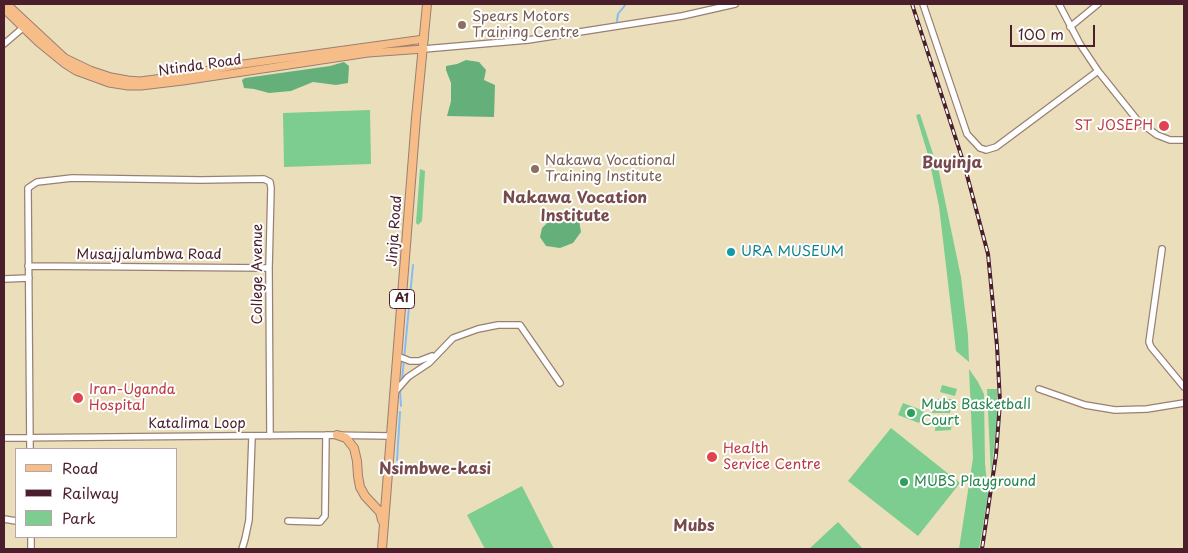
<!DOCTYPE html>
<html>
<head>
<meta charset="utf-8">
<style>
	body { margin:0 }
	#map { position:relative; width:1188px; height:553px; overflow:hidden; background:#ebdfbb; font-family:"Playpen Sans",sans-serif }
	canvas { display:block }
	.frame { position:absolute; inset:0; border:5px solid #4a1f2b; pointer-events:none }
	.legend { position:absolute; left:15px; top:448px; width:162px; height:90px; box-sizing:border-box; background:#fff; border:1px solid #b7a5aa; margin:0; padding:6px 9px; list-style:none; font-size:15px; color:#4a1f2b }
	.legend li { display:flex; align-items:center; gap:10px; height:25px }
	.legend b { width:25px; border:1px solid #b7a5aa }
	.scale { position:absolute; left:1010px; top:25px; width:85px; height:22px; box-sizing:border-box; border:2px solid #4a1f2b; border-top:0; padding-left:6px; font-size:15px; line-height:18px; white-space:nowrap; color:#4a1f2b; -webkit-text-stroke:4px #fff; paint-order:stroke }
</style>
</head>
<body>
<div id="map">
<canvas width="1188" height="553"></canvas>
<div class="frame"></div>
<ul class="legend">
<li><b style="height:6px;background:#f7bd88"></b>Road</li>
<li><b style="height:6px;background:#4a1f2b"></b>Railway</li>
<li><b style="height:14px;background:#7ccd8f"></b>Park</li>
</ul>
<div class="scale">100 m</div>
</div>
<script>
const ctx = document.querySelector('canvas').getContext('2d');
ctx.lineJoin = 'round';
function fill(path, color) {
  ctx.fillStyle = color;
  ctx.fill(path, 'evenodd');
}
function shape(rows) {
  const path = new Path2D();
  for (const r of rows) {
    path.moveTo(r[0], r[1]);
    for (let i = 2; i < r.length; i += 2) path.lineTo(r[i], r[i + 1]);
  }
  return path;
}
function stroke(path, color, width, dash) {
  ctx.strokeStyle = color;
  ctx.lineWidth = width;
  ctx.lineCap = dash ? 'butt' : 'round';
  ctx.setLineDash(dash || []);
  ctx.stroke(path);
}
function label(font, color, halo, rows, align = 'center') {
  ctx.font = font + ' "Playpen Sans",sans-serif';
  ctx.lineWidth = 4;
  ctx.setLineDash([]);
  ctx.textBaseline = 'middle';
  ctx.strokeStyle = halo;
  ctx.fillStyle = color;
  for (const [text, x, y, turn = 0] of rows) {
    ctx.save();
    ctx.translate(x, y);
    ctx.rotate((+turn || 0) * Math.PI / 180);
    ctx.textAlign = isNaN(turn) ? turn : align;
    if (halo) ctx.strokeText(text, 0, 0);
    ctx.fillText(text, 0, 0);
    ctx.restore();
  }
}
const green = shape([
	[370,110,371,164,284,167,283,113],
	[920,114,939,172,961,277,968,335,969,362,956,351,939,206,928,155,916,115],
	[420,169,425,171,422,221,418,225,416,223],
	[969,369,978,382,984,394,985,463,988,495,979,549,959,549,973,458],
	[942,385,957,389,955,396,940,392],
	[987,389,997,389,997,419,991,475],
	[933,399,952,399,950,413,932,413],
	[903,403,924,411,919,423,898,415],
	[952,417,951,430,935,431,936,418],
	[891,428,960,483,918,536,848,481],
	[522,486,554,549,485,549,467,515],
	[838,522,863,549,809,549]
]);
const forest = shape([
	[466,60,479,62,486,70,484,80,495,85,494,117,447,116,451,101,451,83,446,70,446,66,457,64],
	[344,62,349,66,348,83,336,85,313,82,291,91,269,93,254,89,244,88,242,80,245,78,330,66],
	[558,214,569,216,579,220,581,232,573,243,560,248,546,246,540,237,542,228,547,223,553,220]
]);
const stream = shape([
	[617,21,618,14,626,4],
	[402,380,413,265],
	[400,390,401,406],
	[397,460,400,412]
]);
const minor = shape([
	[923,4,967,134,980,148,986,150,996,147,1098,71],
	[1059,4,1080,44,1098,71,1138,121,1157,135,1170,140,1184,140],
	[1070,27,1098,4],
	[4,44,25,26],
	[424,49,528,40,682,16,735,4],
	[1162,249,1149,342,1151,347,1184,387],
	[28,266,269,268],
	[4,279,29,278],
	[397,356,410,361,419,361,432,356],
	[1039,389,1085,405,1115,410,1147,409,1184,403],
	[394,393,408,377,429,363,453,338,478,329,498,325,520,325,560,383],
	[4,438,326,435,390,436],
	[30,449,28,188,37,182,72,178,201,180,264,179,270,182,271,188,269,268,270,436],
	[4,519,16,521],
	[288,521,320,522,325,516,326,435],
	[31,537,31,549],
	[242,549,245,539,249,520,252,437]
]);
const major = shape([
	[7,4,65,58,90,70,111,77,128,80,140,81,179,76,236,65,424,39],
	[4,9,38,42,65,64,76,71,109,83,128,86,141,86,183,81,368,53,424,49]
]);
const highway = shape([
	[337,435,346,438,354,448,357,461,358,476,360,487,365,496,380,512,382,520],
	[382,549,416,118,427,4]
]);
const rail = shape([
	[912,4,964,164,988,254,997,346,1000,402,996,455,982,549]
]);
const markers = [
	[462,25,5,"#8d6e63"],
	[1164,126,6,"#e0444e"],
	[535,169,5,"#8d6e63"],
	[731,252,5,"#0f9aa8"],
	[78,398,6,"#e0444e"],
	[911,413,5,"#2e9e5b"],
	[712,457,6,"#e0444e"],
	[904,482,5,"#2e9e5b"]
];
const shields = [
	[402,299,25]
];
const shieldNames = [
	["A1",402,299]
];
const educationNames = [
	["Spears Motors",472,17],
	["Training Centre",472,33],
	["Nakawa Vocational",545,161],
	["Training Institute",545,177]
];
const streetNames = [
	["Ntinda Road",200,66,-8],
	["Jinja Road",395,231,-86],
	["Musajjalumbwa Road",149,255],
	["College Avenue",258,274,-90],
	["Katalima Loop",197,424]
];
const healthNames = [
	["ST JOSEPH",1153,126,"right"],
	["Iran-Uganda",89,390],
	["Hospital",89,406],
	["Health",723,449],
	["Service Centre",723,465]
];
const cultureNames = [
	["URA MUSEUM",741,252]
];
const leisureNames = [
	["Mubs Basketball",921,405],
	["Court",921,421],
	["MUBS Playground",914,482]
];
const quarterNames = [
	["Buyinja",952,164],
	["Nakawa Vocation",575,199],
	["Institute",575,217],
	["Nsimbwe-kasi",435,470],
	["Mubs",694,527]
];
fill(green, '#7ccd8f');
fill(forest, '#65b07a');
stroke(stream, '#86bbf5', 2);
stroke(minor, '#9a7f73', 8);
stroke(major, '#9a7f73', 9);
stroke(highway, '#9a7f73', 10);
stroke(minor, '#fff', 5.5);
stroke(major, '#f7bd88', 7);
stroke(highway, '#f7bd88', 8);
stroke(rail, '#4a1f2b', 4);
stroke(rail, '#fff', 2, [5.5]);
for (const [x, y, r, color] of markers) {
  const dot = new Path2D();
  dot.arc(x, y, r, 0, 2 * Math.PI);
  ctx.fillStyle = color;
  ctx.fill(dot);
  stroke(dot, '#fff', 2);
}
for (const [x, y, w] of shields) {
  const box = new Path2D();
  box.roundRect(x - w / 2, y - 9.5, w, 19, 4);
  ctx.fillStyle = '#fff';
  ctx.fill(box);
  stroke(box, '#4a1f2b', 1);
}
label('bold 12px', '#4a1f2b', null, shieldNames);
label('14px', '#785e54', '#fff', educationNames, 'left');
label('14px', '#4a1f2b', '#fff', streetNames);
label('14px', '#be3a42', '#fff', healthNames, 'left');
label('14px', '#0d838f', '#fff', cultureNames, 'left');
label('14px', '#27864d', '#fff', leisureNames, 'left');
label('bold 16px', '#774a4c', '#fff', quarterNames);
</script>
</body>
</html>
